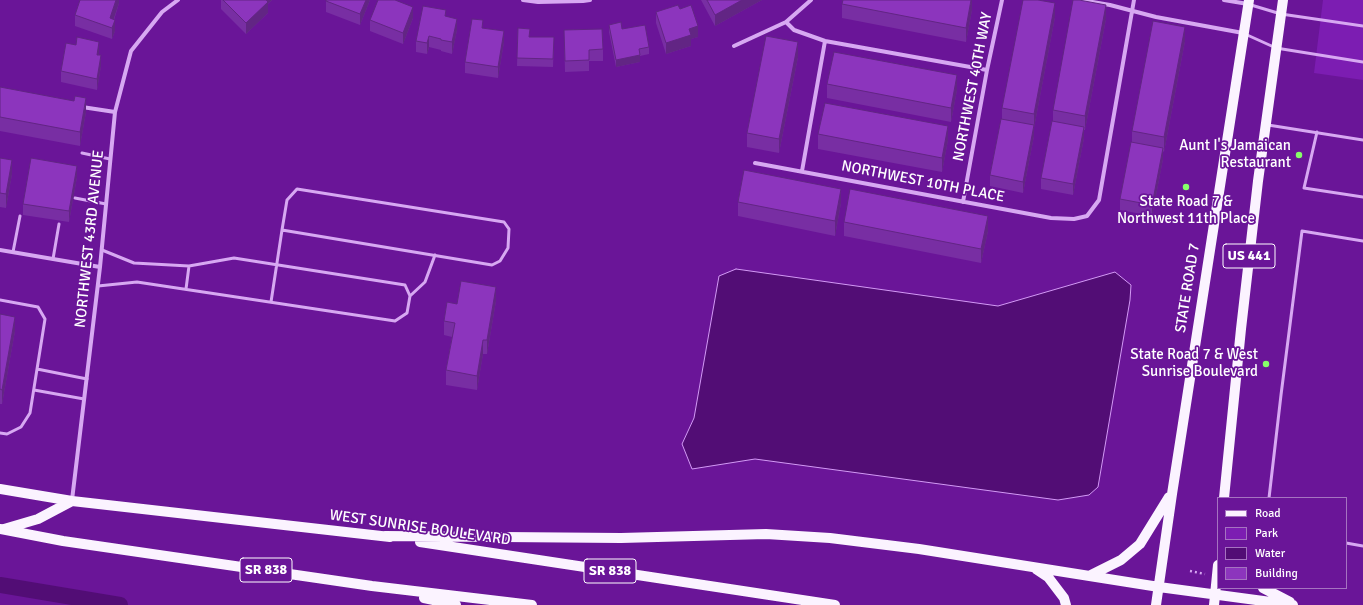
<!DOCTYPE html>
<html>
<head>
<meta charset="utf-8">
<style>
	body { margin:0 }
	#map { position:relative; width:1363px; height:605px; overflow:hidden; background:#6a1598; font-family:Signika,sans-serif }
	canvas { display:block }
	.legend { position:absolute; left:1217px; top:497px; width:130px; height:92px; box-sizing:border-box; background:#6a1598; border:1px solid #a673c1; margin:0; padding:5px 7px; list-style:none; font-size:12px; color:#fff }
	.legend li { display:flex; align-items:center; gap:8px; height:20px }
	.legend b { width:20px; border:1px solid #a673c1 }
</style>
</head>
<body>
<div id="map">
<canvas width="1363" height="605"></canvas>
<ul class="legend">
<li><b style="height:5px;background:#fbf3ff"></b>Road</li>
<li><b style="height:11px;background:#7c1db2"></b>Park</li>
<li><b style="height:11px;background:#520d75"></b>Water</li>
<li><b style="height:11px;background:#8c35bd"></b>Building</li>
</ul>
</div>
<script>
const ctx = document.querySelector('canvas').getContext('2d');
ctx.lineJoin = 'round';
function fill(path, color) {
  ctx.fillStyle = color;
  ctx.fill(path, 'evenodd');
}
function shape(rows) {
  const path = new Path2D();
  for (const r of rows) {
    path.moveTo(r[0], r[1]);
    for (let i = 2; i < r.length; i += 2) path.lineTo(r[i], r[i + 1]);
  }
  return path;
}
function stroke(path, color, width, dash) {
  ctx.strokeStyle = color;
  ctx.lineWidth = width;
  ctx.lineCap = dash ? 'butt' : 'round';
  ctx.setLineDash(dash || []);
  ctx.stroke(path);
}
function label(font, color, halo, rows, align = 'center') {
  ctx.font = font + ' Signika,sans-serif';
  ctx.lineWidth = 3.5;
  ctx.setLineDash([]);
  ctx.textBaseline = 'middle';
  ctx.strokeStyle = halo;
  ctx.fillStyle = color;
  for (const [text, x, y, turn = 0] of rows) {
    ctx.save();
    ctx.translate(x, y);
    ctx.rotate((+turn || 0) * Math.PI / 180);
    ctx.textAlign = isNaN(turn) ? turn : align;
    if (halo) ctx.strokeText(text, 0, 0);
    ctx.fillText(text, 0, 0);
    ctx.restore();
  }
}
const green = shape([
	[1323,0,1363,0,1363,80,1314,73]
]);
const water = shape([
	[736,269,998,306,1115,272,1131,285,1130,300,1098,487,1089,495,1058,500,755,459,692,469,682,444,694,418,719,276,736,269]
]);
const canal = shape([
	[0,585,120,605]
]);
const path = shape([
	[1190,571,1205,574]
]);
const lane = shape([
	[1251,5,1281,14,1363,26],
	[1245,34,1276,48,1363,62],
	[1268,125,1363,140],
	[1317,132,1304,188,1363,197],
	[82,153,110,159],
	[75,198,106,204],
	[13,252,20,216],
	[53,259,59,224],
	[98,286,137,282,395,321,407,313,410,296,405,285,234,258,189,266,134,263,102,250],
	[186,289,189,266],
	[410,296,425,282,435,255],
	[0,300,38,307,45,319,30,413,21,427,7,434,0,433],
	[271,302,282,230,287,200,297,189,504,222,509,229,508,248,500,261,492,265,282,230],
	[37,369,87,379],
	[34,390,84,399],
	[1269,498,1281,395,1302,231,1363,241],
	[1346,543,1363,546]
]);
const street = shape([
	[523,0,538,2,583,1,590,0],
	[1081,0,1110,5,1156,17,1243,33],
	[1224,0,1248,4],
	[786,22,794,30,825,41,987,70],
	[734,46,786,22,811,0],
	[82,107,115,112],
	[755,163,1051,218,1074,219,1087,216,1099,200,1134,0],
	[802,171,825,41],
	[963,202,987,70,1002,0],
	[0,250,100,267],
	[72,500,100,267,115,112,131,51,162,12,178,0]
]);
const primary = shape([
	[0,489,72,501,390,537],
	[1224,498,1241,329,1258,181,1283,0],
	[0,529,63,541,372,586,532,605],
	[4,529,38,519,72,501],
	[385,536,621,538,766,534,830,538,919,549,1159,587,1293,605],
	[420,542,835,605],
	[1036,569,1048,577,1064,598,1066,605],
	[1089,576,1121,560,1140,544,1169,497],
	[1263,588,1290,602],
	[424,598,456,605],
	[1156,605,1172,494,1249,0],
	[1214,605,1218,565]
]);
const wall = shape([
	[119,0,119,3,114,20,115,31,112,39,75,26,75,15],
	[221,0,272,0,268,4,268,13,246,34,221,9],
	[370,0,360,25,326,12,326,1],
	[701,0,762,0,715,26],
	[972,0,972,10,966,42,842,18,842,4],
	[680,9,698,37,691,39,691,46,666,54,656,23,656,12],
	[446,17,457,30,452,54,441,51,441,50,429,47,427,54,416,52,416,41],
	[1055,17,1034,128,1034,136,1023,193,990,186,990,175,1002,119,1002,108],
	[413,18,403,44,370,31,370,20],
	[1106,19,1085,130,1084,130,1084,138,1073,195,1041,189,1041,178,1053,121,1053,110],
	[609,25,622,29,649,47,649,54,640,56,640,62,616,67,609,32],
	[518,28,530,37,554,37,553,67,517,66],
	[483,29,504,42,498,78,465,73,465,62],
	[564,30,603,49,603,61,589,61,589,71,565,72],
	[1185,41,1164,152,1163,151,1163,159,1152,216,1120,210,1120,199,1132,142,1132,131],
	[99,53,99,55,101,66,97,90,61,82,61,71],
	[798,57,779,153,747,147,747,133],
	[827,84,957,90,951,122,827,98],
	[0,87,86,112,80,146,0,131],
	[818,134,948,140,942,172,818,149],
	[0,158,12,174,6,208,0,207],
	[77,177,69,222,23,215,23,204],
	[738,202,841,203,835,236,738,216],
	[844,222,988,231,981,263,844,236],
	[496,301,487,354,483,354,477,390,446,385,446,370,452,337,444,335,444,321,457,304],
	[0,314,15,331,2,404,0,404]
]);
const shadedWall = shape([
	[116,0,119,0,119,3,111,27,110,18],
	[263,0,272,0,268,4,268,13,246,34,246,23],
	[366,0,370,0,360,25,360,14],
	[742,0,762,0,715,26,715,15],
	[971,0,972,0,972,10,966,42,966,28],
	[1055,3,1055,17,1034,128,1034,114],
	[1106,5,1106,19,1085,130,1085,116],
	[413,7,413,18,403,44,403,33],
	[457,19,457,30,452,54,452,42],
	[115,20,115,31,112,39,112,28],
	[698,26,698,37,691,39,691,46,666,54,666,43,689,29],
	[1185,27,1185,41,1164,152,1164,137],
	[504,31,504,42,498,78,498,67],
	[429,36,429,47,427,54,427,43],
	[99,42,99,53,97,66,97,55],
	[798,42,798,57,779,153,779,139],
	[101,55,101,66,97,90,97,79],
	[640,55,640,62,616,67,616,60],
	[957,75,957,90,951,122,951,108],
	[86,98,86,112,80,146,80,132],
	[1034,125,1034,136,1023,193,1023,182],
	[948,126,948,140,942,172,942,158],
	[1084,127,1084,138,1073,195,1073,184],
	[1163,148,1163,159,1152,216,1152,205],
	[12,160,12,174,6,208,6,194],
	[77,166,77,177,69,222,69,211],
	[841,189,841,203,835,236,835,221],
	[988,216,988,231,981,263,981,249],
	[496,287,496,301,487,354,487,340],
	[15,317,15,331,2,404,2,390],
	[483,340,483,354,477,390,477,376]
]);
const building = shape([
	[80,0,116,0,110,18,115,20,112,28,75,15,80,0],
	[223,0,266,0,268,2,246,23,223,0],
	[326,0,366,0,360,14,326,1,326,0],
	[378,0,395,0,413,7,403,33,370,20,378,0],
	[707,0,742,0,715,15,707,0],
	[843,0,971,0,966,28,842,4,843,0],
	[1023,0,1038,0,1055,3,1034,114,1002,108,1023,0],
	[1073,0,1079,0,1106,5,1085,116,1053,110,1073,0],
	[678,5,680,9,691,5,698,26,689,29,691,35,666,43,656,12,678,5],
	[423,6,446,10,445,16,457,19,452,42,441,40,441,39,429,36,427,43,416,41,423,6],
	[472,19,483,20,482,28,504,31,498,67,465,62,472,19],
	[1153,21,1185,27,1164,137,1132,131,1153,21],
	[621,22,622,29,645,25,649,47,639,49,640,55,616,60,609,25,621,22],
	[518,28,530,29,529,37,554,37,553,59,517,58,518,28],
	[602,29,603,49,589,50,589,60,565,61,564,30,602,29],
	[766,36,798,42,779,139,747,133,766,36],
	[77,37,99,42,97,55,101,55,97,79,61,71,66,43,76,45,77,37],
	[834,52,957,75,951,108,827,84,834,52],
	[0,87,74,101,75,96,86,98,80,132,0,117,0,87],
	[825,103,948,126,942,158,818,134,825,103],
	[1001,119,1034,125,1023,182,990,175,1001,119],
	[1052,121,1084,127,1073,184,1041,178,1052,121],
	[1131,142,1163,148,1152,205,1120,199,1131,142],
	[0,158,12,160,6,194,0,193,0,158],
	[31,158,77,166,69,211,23,204,31,158],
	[744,170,841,189,835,221,738,202,744,170],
	[850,189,988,216,981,249,844,222,850,189],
	[461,281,496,287,487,340,483,340,477,376,446,370,455,323,444,321,447,302,457,304,461,281],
	[0,314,15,317,2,390,0,389,0,314]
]);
const markers = [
	[1299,155,4,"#87ff69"],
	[1186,187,4,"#87ff69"],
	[1266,364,4,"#87ff69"]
];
const shields = [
	[1249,256,52],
	[266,570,52],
	[610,571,52]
];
const shieldNames = [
	["US 441",1249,256],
	["SR 838",266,570],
	["SR 838",610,571]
];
const streetNames = [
	["NORTHWEST 40TH WAY",973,87,-79],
	["NORTHWEST 10TH PLACE",923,182,11],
	["NORTHWEST 43RD AVENUE",90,239,-84],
	["STATE ROAD 7",1188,288,-81],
	["WEST SUNRISE BOULEVARD",420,528,8]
];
const poiNames = [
	["Aunt I's Jamaican",1291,146],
	["Restaurant",1291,163],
	["State Road 7 &",1186,202,"center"],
	["Northwest 11th Place",1186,219,"center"],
	["State Road 7 & West",1258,355],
	["Sunrise Boulevard",1258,372]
];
fill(green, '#7c1db2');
fill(water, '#520d75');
stroke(water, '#d39af5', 1);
stroke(canal, '#520d75', 16);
stroke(path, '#d7a8f2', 2.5, [2, 3]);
stroke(lane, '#d7a8f2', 3);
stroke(street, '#d7a8f2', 4);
stroke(primary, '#fbf3ff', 10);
fill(wall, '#782ea3');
fill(shadedWall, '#622584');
fill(building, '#8c35bd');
stroke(building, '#622584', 1);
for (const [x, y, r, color] of markers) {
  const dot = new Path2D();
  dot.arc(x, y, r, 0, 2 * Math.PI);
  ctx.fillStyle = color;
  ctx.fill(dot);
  stroke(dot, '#6a1598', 1.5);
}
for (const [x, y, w] of shields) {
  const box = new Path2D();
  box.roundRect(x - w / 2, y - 12, w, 24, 3);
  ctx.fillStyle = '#6a1598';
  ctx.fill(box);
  stroke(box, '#fff', 1);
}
label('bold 14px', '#fff', null, shieldNames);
label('15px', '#fff', '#6a1598', streetNames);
label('15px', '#fff', '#6a1598', poiNames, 'right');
</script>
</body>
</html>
